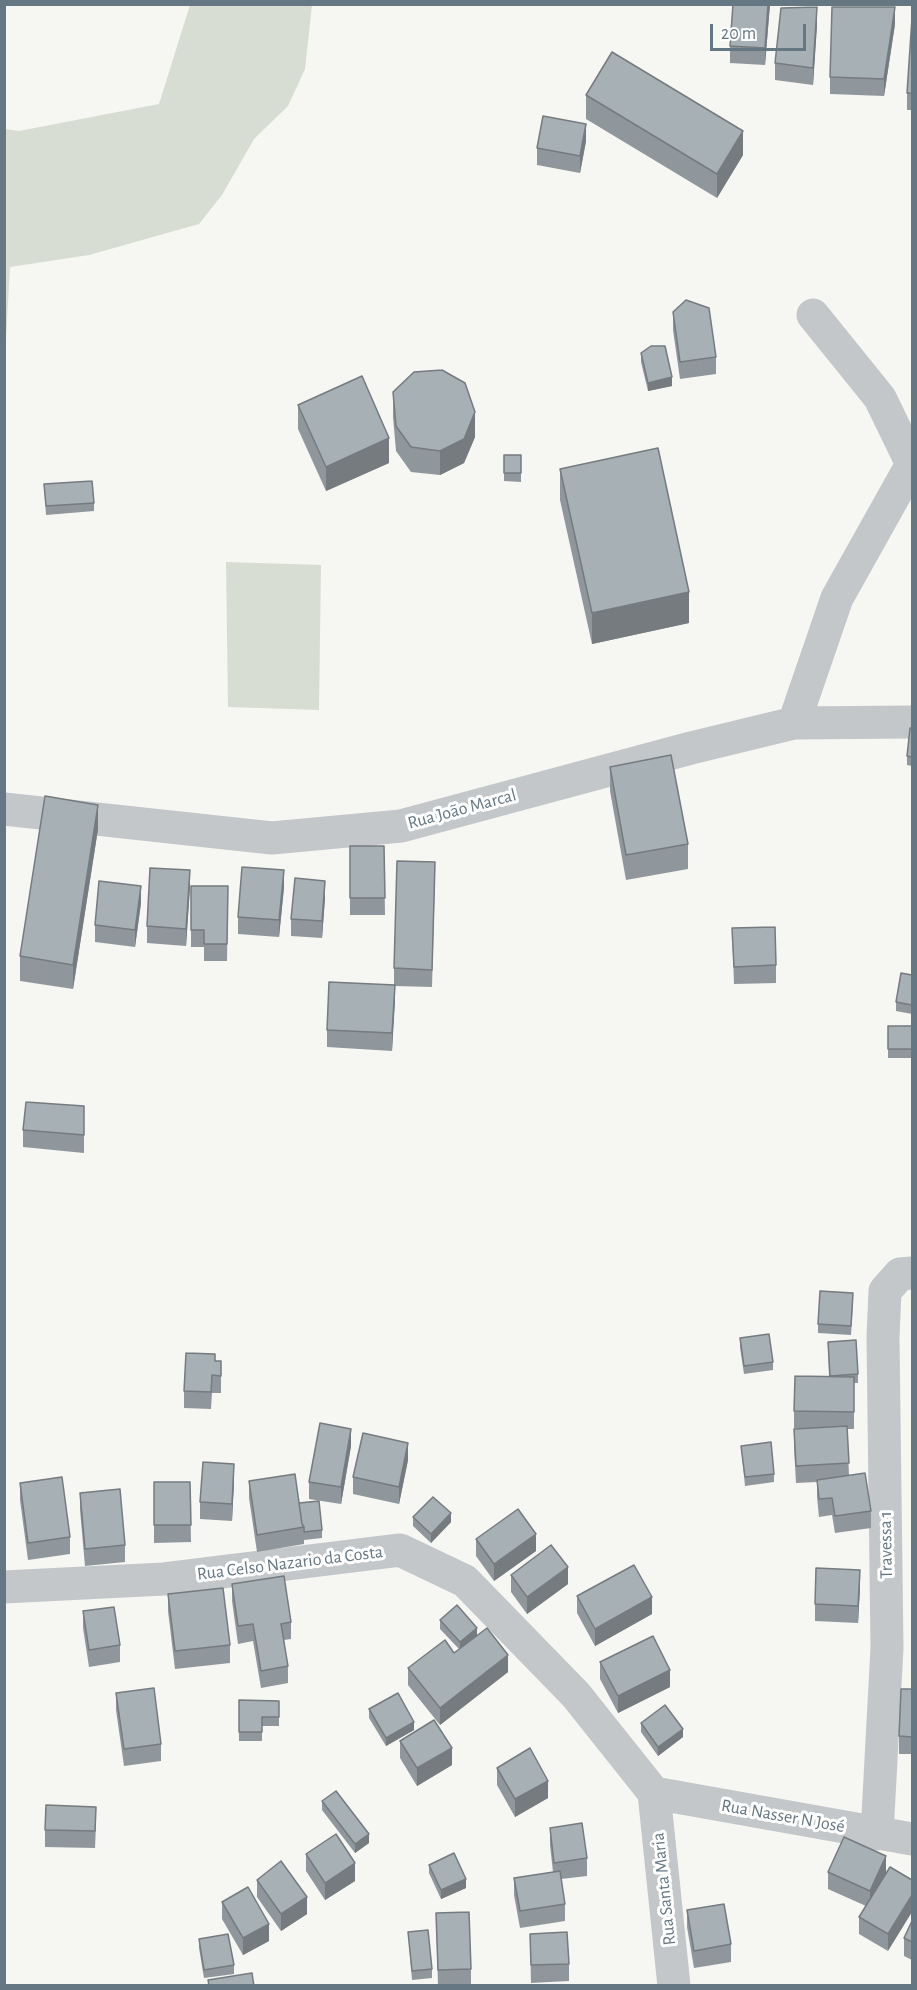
<!DOCTYPE html>
<html>
<head>
<meta charset="utf-8">
<style>
	body { margin:0 }
	#map { position:relative; width:917px; height:1990px; overflow:hidden; background:#f6f6f2; font-family:"Alegreya Sans",sans-serif }
	canvas { display:block }
	.frame { position:absolute; inset:0; border:6px solid #657783; pointer-events:none }
	.scale { position:absolute; left:710px; top:24px; width:96px; height:27px; box-sizing:border-box; border:3px solid #657783; border-top:0; padding-left:8px; font-size:18px; line-height:21px; white-space:nowrap; color:#657783; -webkit-text-stroke:4px #fff; paint-order:stroke }
</style>
</head>
<body>
<div id="map">
<canvas width="917" height="1990"></canvas>
<div class="frame"></div>
<div class="scale">20 m</div>
</div>
<script>
const ctx = document.querySelector('canvas').getContext('2d');
ctx.lineJoin = 'round';
function fill(path, color) {
  ctx.fillStyle = color;
  ctx.fill(path, 'evenodd');
}
function shape(rows) {
  const path = new Path2D();
  for (const r of rows) {
    path.moveTo(r[0], r[1]);
    for (let i = 2; i < r.length; i += 2) path.lineTo(r[i], r[i + 1]);
  }
  return path;
}
function stroke(path, color, width, dash) {
  ctx.strokeStyle = color;
  ctx.lineWidth = width;
  ctx.lineCap = dash ? 'butt' : 'round';
  ctx.setLineDash(dash || []);
  ctx.stroke(path);
}
function label(font, color, halo, rows, align = 'center') {
  ctx.font = font + ' "Alegreya Sans",sans-serif';
  ctx.lineWidth = 6;
  ctx.setLineDash([]);
  ctx.textBaseline = 'middle';
  ctx.strokeStyle = halo;
  ctx.fillStyle = color;
  for (const [text, x, y, turn = 0] of rows) {
    ctx.save();
    ctx.translate(x, y);
    ctx.rotate((+turn || 0) * Math.PI / 180);
    ctx.textAlign = isNaN(turn) ? turn : align;
    if (halo) ctx.strokeText(text, 0, 0);
    ctx.fillText(text, 0, 0);
    ctx.restore();
  }
}
const green = shape([
	[190,5,312,5,305,69,288,106,254,139,222,195,199,224,89,255,10,267,5,356,5,129,19,131,159,104],
	[226,562,321,565,319,710,228,707]
]);
const minor = shape([
	[794,723,837,598,912,464,880,398,813,315],
	[4,809,272,838,401,826,691,748,794,723,912,722],
	[4,1587,164,1579,400,1550,465,1581,576,1695,654,1793],
	[654,1793,912,1839],
	[654,1793,674,1986],
	[877,1834,887,1648,883,1337,885,1291,900,1274,912,1273]
]);
const wall = shape([
	[770,4,765,65,730,63,730,46],
	[912,18,912,110,907,110,907,93],
	[895,24,884,96,830,94,830,77],
	[817,25,813,85,775,80,775,63],
	[586,95,743,155,717,198,586,119],
	[586,141,580,173,537,165,537,148],
	[673,312,716,357,716,374,680,379,673,330],
	[641,353,672,386,648,391,641,362],
	[393,392,475,437,464,463,440,475,411,472,396,451,393,417],
	[298,405,389,463,326,491,298,429],
	[504,455,521,455,521,482,504,481],
	[560,469,689,623,592,644,560,500],
	[44,484,94,503,94,511,46,515],
	[912,728,912,766,907,765,907,756],
	[610,767,688,844,688,869,626,880,610,791],
	[98,829,73,989,20,981,20,956],
	[350,846,384,846,385,915,350,915],
	[435,879,432,987,395,986,392,1051,327,1047,327,1030,394,985,394,968],
	[191,886,228,886,227,961,204,961,204,947,191,947],
	[190,887,186,946,147,943,147,926],
	[284,887,279,937,238,934,238,917],
	[325,898,322,938,291,936,291,919],
	[141,903,135,947,95,942,95,925],
	[732,928,776,965,776,983,734,984],
	[912,975,912,1014,896,1011,896,1002],
	[888,1026,912,1026,912,1058,888,1058],
	[23,1130,84,1135,84,1153,23,1147],
	[853,1302,851,1335,818,1333,818,1324],
	[740,1338,773,1362,773,1370,744,1374,740,1347],
	[828,1342,858,1374,858,1383,854,1383,854,1429,847,1429,849,1475,871,1511,871,1528,835,1533,832,1515,819,1517,817,1497,817,1482,796,1483,794,1446,794,1429,810,1428,794,1428,794,1411,829,1377],
	[215,1361,221,1361,221,1393,212,1393,211,1409,184,1408,184,1391],
	[351,1446,341,1504,309,1499,309,1482],
	[741,1446,774,1474,774,1482,745,1486],
	[408,1460,399,1504,353,1494,353,1477],
	[234,1481,232,1521,200,1519,200,1502],
	[249,1481,299,1505,322,1530,322,1538,304,1540,304,1544,257,1552,249,1498],
	[154,1482,190,1482,191,1542,154,1543],
	[20,1483,70,1537,70,1554,28,1560,20,1500],
	[80,1493,125,1545,125,1562,85,1566,80,1510],
	[413,1517,451,1522,431,1543,413,1526],
	[476,1539,536,1551,494,1581,476,1556],
	[511,1575,568,1584,527,1614,511,1592],
	[232,1584,291,1622,291,1639,284,1640,288,1666,288,1683,261,1688,253,1641,238,1644,232,1601],
	[860,1587,858,1623,815,1621,815,1604],
	[168,1594,230,1645,230,1663,175,1669,168,1611],
	[577,1596,652,1614,595,1646,577,1613],
	[83,1611,120,1645,120,1662,89,1667,83,1628],
	[440,1620,477,1635,508,1672,440,1725,408,1685,408,1668,454,1653,459,1649,440,1629],
	[600,1662,670,1687,618,1713,600,1679],
	[912,1689,912,1754,899,1754,899,1736],
	[116,1693,161,1744,161,1761,124,1766,116,1710],
	[239,1700,279,1701,279,1726,262,1726,262,1741,239,1741],
	[369,1709,414,1730,386,1746,369,1718],
	[641,1723,683,1737,658,1756,641,1732],
	[400,1741,452,1765,417,1786,400,1758],
	[497,1768,548,1798,515,1817,497,1785],
	[322,1801,369,1843,355,1853,322,1810],
	[96,1824,95,1848,45,1847,45,1830],
	[550,1828,587,1858,587,1876,561,1879,565,1904,565,1921,520,1928,514,1895,514,1878,553,1872,550,1845],
	[306,1854,355,1881,325,1900,306,1871],
	[429,1865,466,1888,441,1899,429,1873],
	[890,1867,888,1951,859,1934,859,1917,866,1906,828,1889,828,1872,886,1873],
	[257,1880,307,1914,281,1931,257,1897],
	[222,1902,269,1941,243,1955,222,1919],
	[687,1910,731,1944,731,1962,694,1968,687,1927],
	[436,1913,471,1969,471,1986,438,1986],
	[912,1921,912,1960,904,1956,904,1938],
	[408,1932,432,1969,432,1978,412,1980],
	[530,1934,569,1964,569,1981,531,1983],
	[199,1939,234,1965,234,1974,204,1978,199,1948]
]);
const shadedWall = shape([
	[768,4,770,4,765,65,765,48],
	[817,7,817,25,813,85,813,68],
	[895,7,895,24,884,96,884,79],
	[586,124,586,141,580,173,580,156],
	[743,131,743,155,717,198,717,174],
	[672,377,672,386,648,391,648,383],
	[475,412,475,437,464,463,440,475,440,451],
	[389,438,389,463,326,491,326,467],
	[689,592,689,623,592,644,592,613],
	[5,799,5,823,4,831,4,806],
	[98,805,98,829,73,989,73,965],
	[190,870,190,887,186,946,186,929],
	[284,870,284,887,279,937,279,920],
	[325,881,325,898,322,938,322,921],
	[141,886,141,903,135,947,135,930],
	[395,985,395,1002,392,1051,392,1033],
	[351,1429,351,1446,341,1504,341,1487],
	[408,1443,408,1460,399,1504,399,1487],
	[234,1464,234,1481,232,1521,232,1504],
	[451,1513,451,1522,431,1543,431,1534],
	[536,1534,536,1551,494,1581,494,1564],
	[568,1567,568,1584,527,1614,527,1597],
	[860,1570,860,1587,858,1623,858,1606],
	[652,1597,652,1614,595,1646,595,1629],
	[477,1628,477,1636,460,1651,460,1642],
	[508,1655,508,1672,440,1725,440,1708],
	[670,1670,670,1687,618,1713,618,1696],
	[414,1722,414,1730,386,1746,386,1738],
	[683,1729,683,1737,658,1756,658,1747],
	[452,1748,452,1765,417,1786,417,1768],
	[548,1781,548,1798,515,1817,515,1799],
	[369,1834,369,1843,355,1853,355,1844],
	[886,1856,886,1873,870,1908,870,1891],
	[355,1863,355,1881,325,1900,325,1883],
	[466,1879,466,1888,441,1899,441,1890],
	[912,1895,912,1912,888,1951,888,1934],
	[307,1897,307,1914,281,1931,281,1914],
	[269,1924,269,1941,243,1955,243,1938]
]);
const building = shape([
	[733,4,768,4,765,48,730,46,733,4],
	[817,7,813,68,775,63,781,8,817,7],
	[832,7,895,7,884,79,830,77,832,7],
	[912,18,912,93,907,93,912,18],
	[612,52,743,131,717,174,586,95,612,52],
	[543,116,586,124,580,156,537,148,543,116],
	[686,300,709,308,716,357,680,362,673,312,686,300],
	[651,346,665,346,672,377,648,383,641,353,651,346],
	[442,370,465,383,475,412,464,439,440,451,411,447,396,426,393,392,414,372,442,370],
	[362,376,389,438,326,467,298,405,362,376],
	[658,448,689,592,592,613,560,469,658,448],
	[504,455,521,455,521,473,504,473,504,455],
	[92,481,94,503,46,506,44,484,92,481],
	[910,728,912,728,912,757,907,756,910,728],
	[671,755,688,844,626,855,610,767,671,755],
	[45,796,98,805,73,965,20,956,45,796],
	[350,846,384,846,385,898,350,898,350,846],
	[397,861,435,862,432,970,394,968,397,861],
	[242,867,284,870,279,920,238,917,242,867],
	[150,868,190,870,186,929,147,926,150,868],
	[295,878,325,881,322,921,291,919,295,878],
	[99,881,141,886,135,930,95,925,99,881],
	[191,886,228,886,227,944,204,944,204,930,191,930,191,886],
	[775,927,776,965,734,967,732,928,775,927],
	[901,973,912,975,912,1005,896,1002,901,973],
	[329,982,395,985,392,1033,327,1030,329,982],
	[888,1026,912,1026,912,1049,888,1049,888,1026],
	[26,1102,84,1106,84,1135,23,1130,26,1102],
	[820,1291,853,1293,851,1326,818,1324,820,1291],
	[769,1334,773,1362,744,1366,740,1338,769,1334],
	[856,1340,858,1374,830,1376,828,1342,856,1340],
	[186,1353,215,1354,215,1361,221,1361,221,1376,212,1375,211,1392,184,1391,186,1353],
	[795,1376,854,1377,854,1412,794,1411,795,1376],
	[320,1423,351,1429,341,1487,309,1482,320,1423],
	[847,1426,849,1463,796,1466,794,1429,847,1426],
	[363,1433,408,1443,399,1487,353,1477,363,1433],
	[771,1442,774,1474,745,1477,741,1446,771,1442],
	[203,1462,234,1464,232,1504,200,1502,203,1462],
	[865,1473,871,1511,835,1516,832,1498,819,1499,817,1480,865,1473],
	[295,1474,302,1524,304,1527,257,1535,249,1481,295,1474],
	[62,1477,70,1537,28,1543,20,1483,62,1477],
	[154,1482,190,1482,191,1525,154,1525,154,1482],
	[120,1489,125,1545,85,1549,80,1493,120,1489],
	[433,1497,451,1513,431,1534,413,1517,433,1497],
	[319,1501,322,1530,304,1532,304,1527,302,1524,299,1503,319,1501],
	[518,1509,536,1534,494,1564,476,1539,518,1509],
	[551,1545,568,1567,527,1597,511,1575,551,1545],
	[634,1565,652,1597,595,1629,577,1596,634,1565],
	[816,1568,860,1570,858,1606,815,1604,816,1568],
	[284,1576,291,1622,281,1624,288,1666,261,1671,253,1624,238,1626,232,1584,284,1576],
	[223,1588,230,1645,175,1651,168,1594,223,1588],
	[457,1605,477,1628,460,1642,440,1620,457,1605],
	[114,1607,120,1645,89,1650,83,1611,114,1607],
	[487,1628,508,1655,440,1708,408,1668,445,1640,454,1653,487,1628],
	[653,1636,670,1670,618,1696,600,1662,653,1636],
	[154,1688,161,1744,124,1749,116,1693,154,1688],
	[901,1689,912,1689,912,1737,899,1736,901,1689],
	[398,1693,414,1722,386,1738,369,1709,398,1693],
	[239,1700,279,1701,279,1717,262,1717,262,1732,239,1732,239,1700],
	[665,1705,683,1729,658,1747,641,1723,665,1705],
	[434,1720,452,1748,417,1768,400,1741,434,1720],
	[530,1748,548,1781,515,1799,497,1768,530,1748],
	[336,1791,369,1834,355,1844,322,1801,336,1791],
	[46,1805,96,1807,95,1831,45,1830,46,1805],
	[582,1823,587,1858,554,1863,550,1828,582,1823],
	[336,1834,355,1863,325,1883,306,1854,336,1834],
	[844,1837,886,1856,870,1891,828,1872,844,1837],
	[454,1853,466,1879,441,1890,429,1865,454,1853],
	[281,1861,307,1897,281,1914,257,1880,281,1861],
	[890,1867,912,1880,912,1895,888,1934,859,1917,890,1867],
	[560,1871,565,1904,520,1911,514,1878,560,1871],
	[248,1887,269,1924,243,1938,222,1902,248,1887],
	[724,1904,731,1944,694,1951,687,1910,724,1904],
	[469,1912,471,1969,438,1970,436,1913,469,1912],
	[912,1921,912,1942,904,1938,912,1921],
	[428,1930,432,1969,412,1971,408,1932,428,1930],
	[567,1932,569,1964,531,1965,530,1934,567,1932],
	[228,1934,234,1965,204,1970,199,1939,228,1934],
	[252,1973,254,1986,209,1986,208,1980,252,1973]
]);
const streetNames = [
	["Rua João Marcal",462,809,-15],
	["Travessa 1",886,1545,-91],
	["Rua Celso Nazario da Costa",290,1563,-7],
	["Rua Nasser N José",783,1816,10],
	["Rua Santa Maria",664,1889,-96]
];
fill(green, '#d7ddd3');
stroke(minor, '#c3c7ca', 33);
fill(wall, '#90979c');
fill(shadedWall, '#757b7f');
fill(building, '#a7b0b5');
stroke(building, '#757b7f', 1.5);
label('18px', '#657783', '#fff', streetNames);
</script>
</body>
</html>
